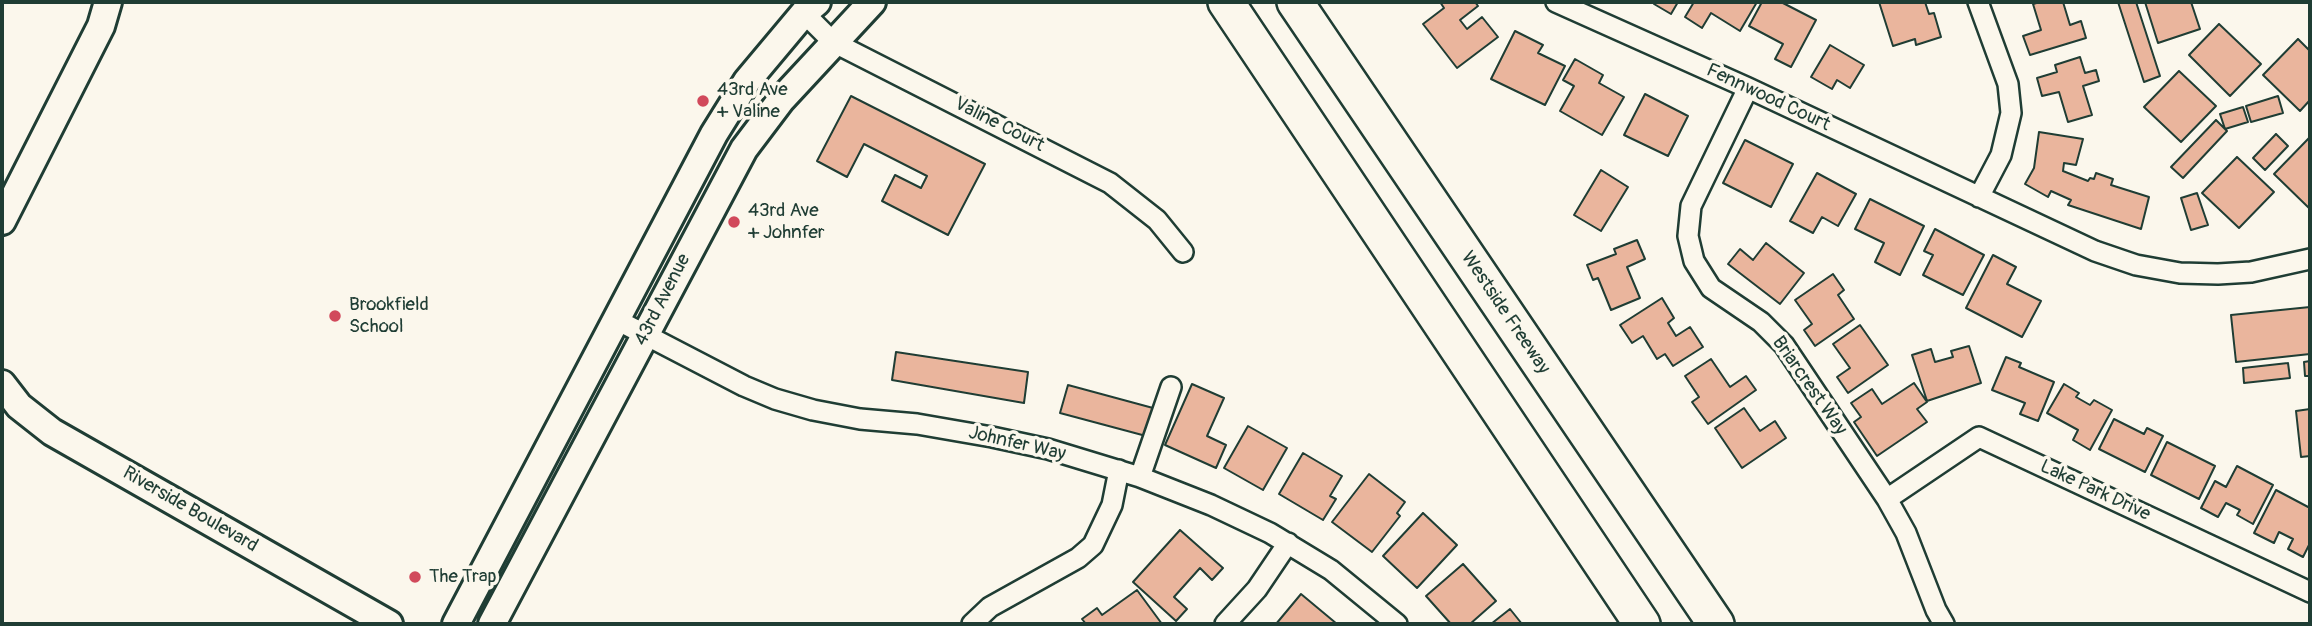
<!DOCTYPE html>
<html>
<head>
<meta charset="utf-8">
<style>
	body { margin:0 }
	#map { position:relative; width:2312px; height:626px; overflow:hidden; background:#fbf7ec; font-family:Pangolin,sans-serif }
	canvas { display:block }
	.frame { position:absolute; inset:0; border:4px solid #1f3d34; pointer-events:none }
</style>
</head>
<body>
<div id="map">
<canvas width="2312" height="626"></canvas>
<div class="frame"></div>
</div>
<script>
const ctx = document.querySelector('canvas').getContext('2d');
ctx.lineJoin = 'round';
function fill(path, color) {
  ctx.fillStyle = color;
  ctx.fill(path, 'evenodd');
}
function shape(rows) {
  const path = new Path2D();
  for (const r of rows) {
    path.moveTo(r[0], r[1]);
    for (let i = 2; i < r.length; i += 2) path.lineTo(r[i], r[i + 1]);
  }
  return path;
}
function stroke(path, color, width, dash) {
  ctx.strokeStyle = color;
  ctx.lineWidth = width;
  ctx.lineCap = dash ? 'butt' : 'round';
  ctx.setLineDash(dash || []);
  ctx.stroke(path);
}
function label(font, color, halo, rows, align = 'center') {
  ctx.font = font + ' Pangolin,sans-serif';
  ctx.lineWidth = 7;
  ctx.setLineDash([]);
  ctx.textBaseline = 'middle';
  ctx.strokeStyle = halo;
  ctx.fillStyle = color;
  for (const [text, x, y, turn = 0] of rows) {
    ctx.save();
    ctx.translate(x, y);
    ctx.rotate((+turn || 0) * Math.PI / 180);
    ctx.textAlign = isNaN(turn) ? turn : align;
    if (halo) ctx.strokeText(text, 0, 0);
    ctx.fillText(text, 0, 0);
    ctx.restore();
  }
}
const building = shape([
	[1440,2,1475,2,1478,6,1460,20,1467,29,1482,17,1498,37,1457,68,1423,24,1444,8,1440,2],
	[1656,2,1678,2,1671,14,1654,4,1656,2],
	[1694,2,1757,2,1740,31,1711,13,1702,28,1685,17,1694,2],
	[1762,2,1781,2,1816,20,1791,67,1775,59,1783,44,1749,26,1762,2],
	[1874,2,1925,2,1929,14,1934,13,1941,37,1916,45,1915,39,1893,46,1879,2,1874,2],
	[2040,2,2063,2,2070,25,2081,21,2086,38,2030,55,2023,36,2041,30,2033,4,2040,2],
	[2118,2,2136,2,2160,76,2144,82,2118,2],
	[2145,2,2191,2,2200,29,2158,43,2145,2],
	[2219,24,2261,64,2230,96,2189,55,2219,24],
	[1515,31,1543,45,1538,53,1565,66,1545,105,1491,79,1515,31],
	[2298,39,2310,51,2310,100,2300,111,2263,75,2298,39],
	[1830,45,1864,65,1850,88,1837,80,1832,89,1811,77,1830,45],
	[2080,57,2085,73,2096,70,2099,81,2083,86,2092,115,2068,122,2059,92,2042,96,2037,78,2057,72,2055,65,2080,57],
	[1575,59,1603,75,1599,83,1624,97,1602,135,1560,111,1574,86,1563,80,1575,59],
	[2179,71,2216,106,2181,142,2144,107,2179,71],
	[1645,94,1688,116,1668,156,1624,135,1645,94],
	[851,96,985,164,948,235,882,201,895,175,921,188,927,176,864,144,847,177,817,161,851,96],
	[2278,96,2283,113,2251,122,2246,106,2278,96],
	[2243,107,2248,122,2225,129,2220,114,2243,107],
	[2216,120,2227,131,2183,178,2171,167,2216,120],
	[2039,132,2083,139,2076,165,2064,163,2063,171,2088,181,2090,178,2094,179,2096,173,2113,179,2111,185,2149,197,2141,229,2068,205,2071,200,2051,191,2048,197,2025,184,2034,168,2039,132],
	[2276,134,2288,146,2265,170,2253,158,2276,134],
	[2309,138,2310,139,2310,209,2274,174,2309,138],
	[1745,140,1793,164,1771,207,1723,183,1745,140],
	[2237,157,2274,192,2239,228,2202,193,2237,157],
	[1601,170,1628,187,1601,231,1574,215,1601,170],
	[1817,173,1856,194,1838,226,1822,217,1813,233,1790,221,1817,173],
	[2197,193,2208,225,2191,230,2181,198,2197,193],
	[1870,199,1924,226,1900,275,1875,262,1884,243,1855,229,1870,199],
	[1935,229,1984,255,1963,295,1923,275,1933,255,1924,251,1935,229],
	[1637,240,1645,259,1627,267,1640,298,1611,310,1598,278,1593,280,1587,265,1616,254,1614,249,1637,240],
	[1766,243,1804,273,1780,304,1728,264,1740,249,1753,260,1766,243],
	[1993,255,2016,267,2007,284,2041,301,2022,337,1966,308,1993,255],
	[1833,274,1844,290,1838,295,1854,319,1815,346,1804,330,1812,324,1795,300,1833,274],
	[1662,298,1674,318,1668,323,1676,336,1690,327,1703,347,1673,366,1665,354,1657,359,1643,336,1632,343,1620,325,1662,298],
	[2310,307,2310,354,2236,362,2231,315,2310,307],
	[1860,325,1888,365,1848,393,1837,377,1850,368,1833,344,1860,325],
	[1969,346,1981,383,1927,401,1912,355,1931,349,1935,362,1953,357,1951,351,1969,346],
	[896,352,1028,372,1024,403,892,380,896,352],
	[2006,357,2021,363,2019,367,2054,382,2038,421,2020,414,2025,403,1992,390,2006,357],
	[1711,359,1730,387,1746,376,1756,390,1708,424,1692,402,1699,397,1685,376,1711,359],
	[2310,361,2310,376,2305,376,2304,362,2310,361],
	[2288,363,2290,378,2244,383,2243,368,2288,363],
	[1914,383,1927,402,1917,409,1927,422,1877,456,1854,422,1861,417,1851,403,1872,389,1882,404,1914,383],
	[1192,384,1224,398,1207,436,1226,445,1216,468,1165,445,1192,384],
	[2064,384,2079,393,2076,397,2090,405,2094,400,2112,410,2090,450,2073,440,2078,430,2047,413,2064,384],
	[1068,385,1153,408,1146,436,1060,413,1068,385],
	[1744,408,1760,431,1775,421,1786,438,1742,468,1715,428,1744,408],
	[2310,409,2310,456,2301,457,2296,411,2310,409],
	[2114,419,2144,434,2147,428,2163,436,2145,472,2099,449,2114,419],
	[1248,426,1287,448,1263,490,1224,468,1248,426],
	[2167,442,2215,466,2199,499,2151,475,2167,442],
	[1303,453,1342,476,1330,496,1336,499,1323,520,1279,494,1303,453],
	[2237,466,2273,485,2253,524,2237,515,2240,510,2226,503,2218,517,2201,508,2215,481,2226,487,2237,466],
	[1369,474,1405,502,1397,513,1400,516,1372,552,1332,522,1369,474],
	[2276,490,2310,508,2310,543,2303,557,2288,549,2293,539,2279,532,2274,543,2254,533,2276,490],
	[1423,513,1457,545,1417,588,1383,556,1423,513],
	[1180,530,1223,568,1212,580,1200,568,1174,597,1187,609,1176,621,1133,582,1180,530],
	[1463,564,1496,601,1470,624,1451,624,1426,596,1463,564],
	[1137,590,1162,624,1086,624,1082,619,1097,608,1102,615,1137,590],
	[1301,594,1337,624,1276,624,1301,594],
	[1510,609,1522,624,1491,624,1510,609]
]);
const street = shape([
	[1556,2,1748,88,2095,251,2136,265,2180,273,2218,274,2251,272,2310,259],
	[1978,2,2008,84,2011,113,2001,155,1979,197],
	[804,13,833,42,1110,183,1157,220,1183,252],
	[1748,88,1691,206,1688,236,1694,261,1711,288,1761,322,1784,345,1887,499,1906,533,1936,610,1944,624],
	[615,319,744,386,775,399,813,410,860,419,917,424,992,437,1048,449,1140,477,1211,505,1270,533,1331,570,1397,624],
	[1140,477,1171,387],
	[1887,499,1979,437,2310,592],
	[972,624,990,607,1078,558,1093,545,1112,505,1119,470],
	[1225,624,1257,589,1288,543]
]);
const secondary = shape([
	[2,221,101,26,108,2],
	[2,384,19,406,52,432,389,624],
	[456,624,714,134,747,81,804,13,817,2],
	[492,624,744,149,781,100,872,2]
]);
const highway = shape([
	[1226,2,1642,624],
	[1295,2,1716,624]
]);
const markers = [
	[703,101,7,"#d1495b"],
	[734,222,7,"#d1495b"],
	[335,316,7,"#d1495b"],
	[415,577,7,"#d1495b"]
];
const poiNames = [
	["43rd Ave",717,90],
	["+ Valine",717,112],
	["43rd Ave",748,211],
	["+ Johnfer",748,233],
	["Brookfield",349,305],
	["School",349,327],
	["The Trap",429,577]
];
const streetNames = [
	["Fennwood Court",1768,98,25],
	["Valine Court",999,125,27],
	["43rd Avenue",663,300,-63],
	["Westside Freeway",1505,313,56],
	["Briarcrest Way",1809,386,55],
	["Johnfer Way",1017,444,13],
	["Lake Park Drive",2095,491,25],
	["Riverside Boulevard",190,510,30]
];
fill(building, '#eab59d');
stroke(building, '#1f3d34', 2);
stroke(street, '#1f3d34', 24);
stroke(secondary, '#1f3d34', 32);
stroke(highway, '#1f3d34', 40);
stroke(street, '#fbf7ec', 19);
stroke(secondary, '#fbf7ec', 26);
stroke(highway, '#fbf7ec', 35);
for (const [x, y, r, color] of markers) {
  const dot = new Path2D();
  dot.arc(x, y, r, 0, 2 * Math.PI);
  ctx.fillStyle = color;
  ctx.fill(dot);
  stroke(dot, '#fbf7ec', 2.5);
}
label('19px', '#1f3d34', '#fbf7ec', poiNames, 'left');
label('19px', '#1f3d34', '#fbf7ec', streetNames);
</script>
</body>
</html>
